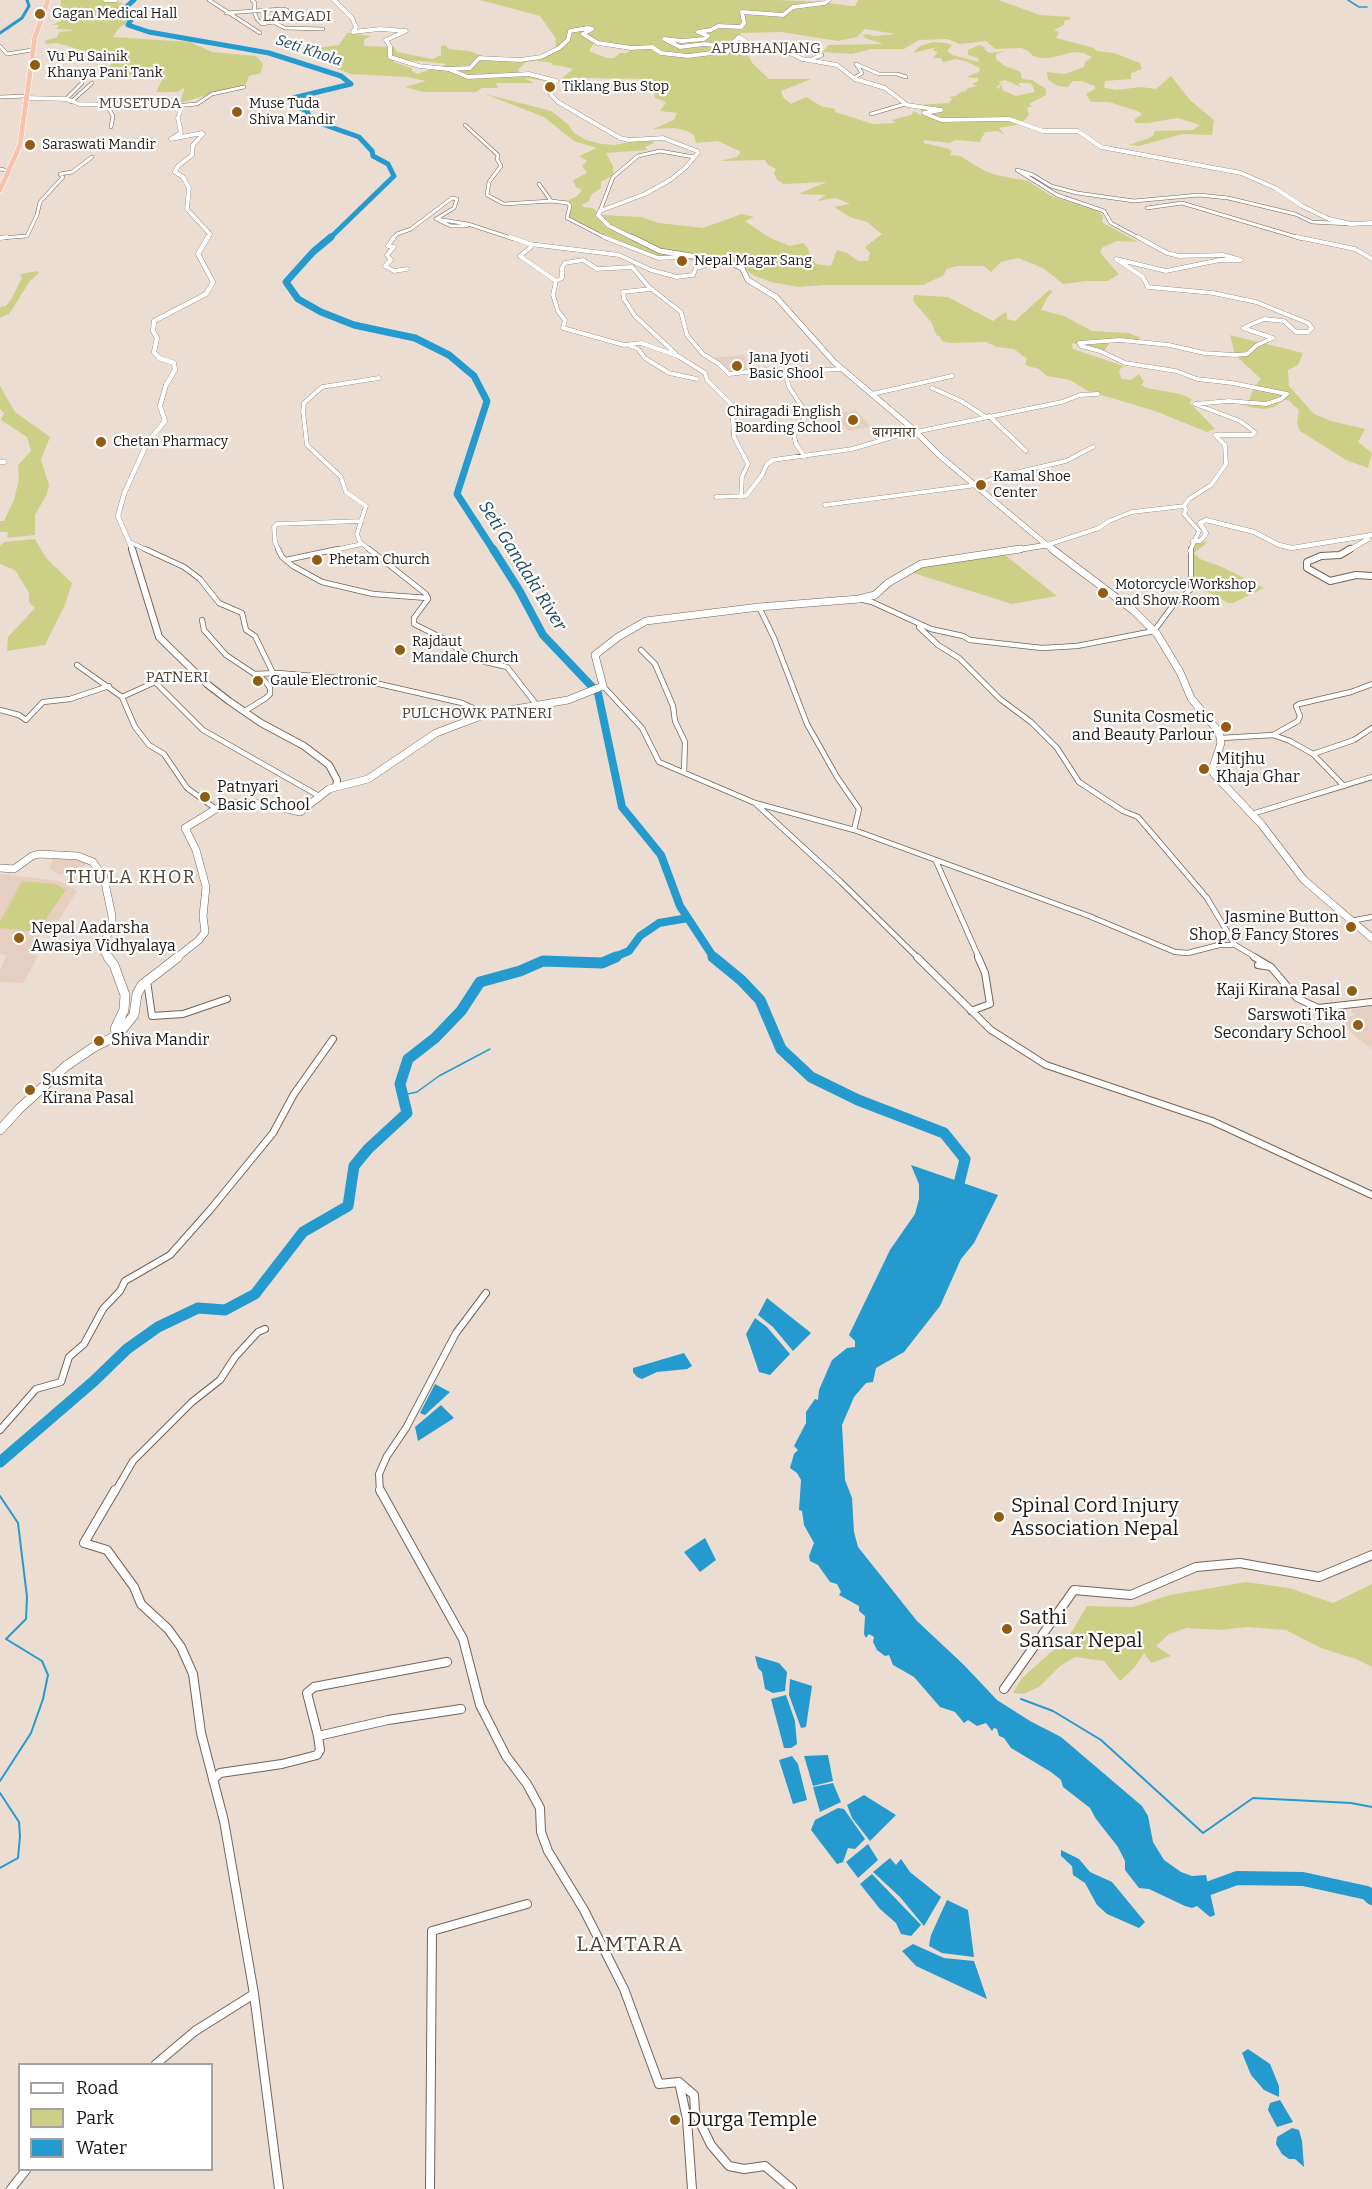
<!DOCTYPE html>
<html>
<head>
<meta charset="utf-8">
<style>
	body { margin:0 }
	#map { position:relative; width:1372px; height:2189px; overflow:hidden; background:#ecddd2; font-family:Bitter,serif }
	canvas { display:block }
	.legend { position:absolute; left:18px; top:2063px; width:195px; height:108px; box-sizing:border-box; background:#fff; border:2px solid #a5a2a1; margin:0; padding:8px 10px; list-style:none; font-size:18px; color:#1d1714 }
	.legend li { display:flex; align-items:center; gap:12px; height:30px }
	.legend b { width:30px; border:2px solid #a5a2a1 }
</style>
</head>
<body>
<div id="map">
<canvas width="1372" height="2189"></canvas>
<ul class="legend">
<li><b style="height:8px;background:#fff"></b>Road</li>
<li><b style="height:16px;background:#ccd086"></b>Park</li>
<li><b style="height:16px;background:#249ace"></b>Water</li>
</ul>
</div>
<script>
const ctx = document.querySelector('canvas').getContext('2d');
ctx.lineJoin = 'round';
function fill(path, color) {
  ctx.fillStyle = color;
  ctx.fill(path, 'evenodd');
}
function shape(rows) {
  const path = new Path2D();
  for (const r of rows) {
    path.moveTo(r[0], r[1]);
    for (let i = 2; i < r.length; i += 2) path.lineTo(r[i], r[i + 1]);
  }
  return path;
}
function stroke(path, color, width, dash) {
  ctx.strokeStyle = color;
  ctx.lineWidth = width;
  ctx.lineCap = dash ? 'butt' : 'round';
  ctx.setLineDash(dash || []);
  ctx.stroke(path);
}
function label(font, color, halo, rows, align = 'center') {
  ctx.font = font + ' Bitter,"Noto Sans Devanagari",serif';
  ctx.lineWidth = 4.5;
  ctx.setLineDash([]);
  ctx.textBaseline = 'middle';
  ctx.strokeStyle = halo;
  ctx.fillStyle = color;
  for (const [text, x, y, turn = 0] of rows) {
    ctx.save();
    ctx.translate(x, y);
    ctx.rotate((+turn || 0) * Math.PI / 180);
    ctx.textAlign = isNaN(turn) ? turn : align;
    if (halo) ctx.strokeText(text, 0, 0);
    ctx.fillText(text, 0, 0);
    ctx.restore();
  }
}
const built = shape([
	[744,355,752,370,731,373,720,361,712,358],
	[856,410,871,427,848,431,834,414],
	[53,858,75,859,87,864,76,873,69,870,61,875,49,869],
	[0,874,60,881,77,891,57,923,49,923,28,953,38,956,23,983,0,982,0,969,7,955,0,954],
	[1372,1007,1372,1049,1356,1037,1340,1020,1355,1015,1350,1010]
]);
const green = shape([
	[61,0,104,0,122,3,126,7,124,11,126,18,131,20,119,28,113,37,190,42,212,52,256,56,263,64,261,73,249,76,246,84,180,103,185,87,178,92,156,92,164,76,105,78,113,59,57,43,46,44,45,41,57,37,59,32,75,30,56,29,59,25,52,25,61,21,65,13,60,8],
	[480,0,777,0,823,2,850,6,855,6,858,0,998,0,1040,15,1070,17,1071,19,1064,21,1064,25,1054,30,1059,32,1056,38,1094,48,1097,51,1114,53,1140,63,1142,69,1131,73,1131,79,1105,81,1104,87,1106,88,1116,90,1141,87,1156,89,1171,76,1190,100,1214,120,1212,135,1182,134,1139,146,1129,145,1152,137,1155,131,1193,130,1200,125,1178,118,1148,123,1136,123,1134,120,1142,114,1137,111,1109,102,1091,102,1086,94,1095,89,1095,86,1081,81,1073,81,1068,87,1058,86,1048,80,1047,72,1065,74,1084,67,1085,62,1092,57,1083,53,1074,52,1050,58,1041,58,1033,56,1027,50,1021,48,995,49,986,41,960,44,947,39,919,40,904,49,871,49,852,54,822,52,829,45,883,44,865,38,863,35,866,34,875,36,896,34,865,29,857,37,838,41,781,32,741,33,739,40,753,64,769,79,811,79,781,91,783,97,791,104,806,97,821,106,835,109,835,112,873,124,896,123,892,120,911,115,914,111,920,115,922,114,921,110,917,105,949,103,952,99,949,97,956,96,961,92,966,91,968,88,977,86,972,84,978,81,978,78,966,77,979,72,980,68,965,61,956,59,943,62,941,58,933,58,938,52,932,50,937,47,913,53,920,46,934,42,946,43,952,45,947,51,952,55,979,62,978,58,968,55,968,50,979,45,985,47,984,49,989,53,1006,51,996,54,996,59,1005,66,1021,72,1022,79,1032,80,1046,89,1046,95,1029,104,1032,106,1027,108,1029,115,1021,124,999,128,1004,134,997,131,985,132,980,142,956,140,949,143,924,140,924,143,949,149,952,151,950,155,960,156,985,171,996,175,1028,181,1051,196,1097,211,1103,215,1102,222,1105,224,1138,242,1117,241,1103,247,1100,251,1102,255,1119,274,1108,281,1086,281,1063,284,1043,268,1018,258,1001,262,991,272,984,266,957,266,946,269,944,275,923,285,823,285,799,287,771,282,755,276,744,269,726,264,656,256,580,224,569,217,573,205,568,200,576,197,582,190,576,187,573,180,587,173,582,166,587,161,579,156,597,148,574,141,544,117,485,94,551,111,568,124,574,133,586,140,602,144,615,145,655,137,652,140,654,143,645,147,648,150,606,153,613,166,613,175,601,182,601,188,592,194,589,201,582,205,584,207,592,208,602,215,641,217,659,223,703,228,742,214,754,217,745,221,770,238,790,246,803,243,808,248,810,256,816,264,831,266,837,250,847,253,858,261,868,261,870,253,865,247,882,234,867,222,850,217,834,207,850,204,836,198,817,201,826,195,798,194,827,182,784,184,777,180,774,173,776,169,768,165,765,160,720,161,737,157,741,152,718,141,696,143,694,135,687,131,675,128,653,129,674,120,677,113,660,111,666,102,655,98,653,79,573,78,553,82,524,78,534,83,496,83,498,88,482,88,476,92,423,92,405,87,426,81,407,77,350,74,316,59,312,52,311,49,339,45,347,33,371,36,364,40,364,46,394,47,397,52,432,59,441,55,441,46,445,45,449,49,469,51,494,60,517,61,539,59,555,51,556,39,540,16],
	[590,41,631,49,627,53,620,53,614,58,607,58,589,51,594,43],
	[394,60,420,61,447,64,417,74,412,71,412,68,394,62],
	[539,61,552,63,552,65,562,66,573,69,560,80,555,80,521,74,518,70,526,62],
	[1005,80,1021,87,1018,83,1031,83,1035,92,1016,96,1002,90,1002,84,998,89,996,88,1001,83,998,82],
	[38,271,39,273,30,281,9,314,0,318,0,307,6,306,12,298,22,278,20,274],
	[1049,290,1053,291,1047,298,1041,310,1064,316,1092,331,1128,333,1141,338,1134,341,1111,340,1104,352,1072,343,1073,349,1124,366,1119,370,1121,379,1131,380,1139,374,1144,382,1141,385,1147,388,1180,394,1192,399,1190,403,1215,429,1207,432,1155,411,1088,391,1070,380,1047,376,1039,369,1028,366,1025,364,1027,359,1014,349,997,347,986,342,951,343,942,341,940,336,937,336,931,322,913,301,914,295,948,297,993,321,1004,313,1007,313,1007,319,1015,321],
	[1230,335,1303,353,1298,365,1288,370,1289,386,1314,414,1331,421,1365,429,1358,442,1372,453,1368,468,1346,460,1300,431,1297,423,1299,410,1288,400,1284,400,1274,407,1264,409,1247,407,1253,389,1261,379,1235,355],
	[0,386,15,412,50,437,41,460,49,485,47,494,35,515,35,535,7,538,8,532,0,532,0,521,4,521,14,500,19,479,18,465,31,451,27,437,1,420,4,413,0,409],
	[35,539,46,558,72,583,64,607,45,645,7,651,8,637,35,608,29,602,29,593,15,570,0,564,0,546,4,542],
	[1193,541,1208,542,1194,553,1200,559,1222,567,1264,588,1233,603,1228,603,1202,589,1191,589,1192,566,1189,553],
	[1001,552,1057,596,1012,604,910,572,918,565],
	[22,881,55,884,66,890,37,932,0,928,0,922],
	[1246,1582,1289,1588,1333,1603,1372,1584,1372,1667,1356,1659,1321,1648,1286,1630,1248,1627,1220,1630,1187,1628,1169,1634,1156,1646,1171,1656,1151,1663,1144,1653,1134,1668,1120,1681,1104,1661,1075,1657,1059,1667,1039,1687,1023,1694,1013,1693,1022,1678,1069,1636,1087,1606,1133,1607,1170,1595]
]);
const water = shape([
	[911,1165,998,1195,974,1243,961,1259,940,1306,904,1352,876,1368,873,1382,866,1383,854,1397,842,1425,845,1480,852,1498,854,1532,858,1547,917,1621,964,1665,997,1700,1030,1721,1061,1737,1142,1806,1148,1816,1153,1842,1164,1860,1181,1872,1192,1876,1206,1875,1215,1915,1210,1917,1197,1906,1192,1908,1185,1906,1149,1889,1139,1888,1125,1870,1125,1861,1118,1847,1096,1819,1090,1808,1063,1787,1061,1780,1051,1772,1011,1748,1004,1738,999,1736,997,1729,994,1728,992,1731,986,1723,977,1726,968,1720,964,1723,955,1712,940,1707,914,1677,893,1665,889,1655,885,1656,877,1650,873,1642,874,1637,869,1634,866,1638,864,1634,865,1616,859,1611,859,1606,839,1595,841,1592,837,1584,830,1582,818,1565,810,1561,809,1556,814,1543,804,1525,802,1511,799,1510,801,1480,797,1473,790,1468,794,1454,798,1450,794,1446,806,1423,806,1412,815,1399,818,1400,819,1390,832,1360,847,1348,855,1347,855,1341,849,1335,890,1250,915,1214,919,1199,919,1184],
	[767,1298,811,1333,793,1351,773,1327,758,1315],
	[755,1318,767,1327,790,1354,770,1375,759,1372,746,1334],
	[684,1353,692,1366,687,1369,657,1372,642,1379,637,1377,633,1372,633,1368],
	[435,1384,450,1392,425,1415,420,1413],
	[441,1405,454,1418,418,1441,415,1427],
	[705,1538,716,1560,700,1572,684,1552],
	[755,1656,779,1663,787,1672,785,1691,773,1693,765,1689,762,1672,758,1668],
	[790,1679,812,1686,806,1727,801,1728,789,1695],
	[786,1695,795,1721,797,1744,791,1748,784,1748,771,1699],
	[828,1755,833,1781,813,1786,804,1756],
	[792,1756,798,1764,807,1800,793,1804,779,1760],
	[833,1783,841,1802,820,1812,813,1787],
	[864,1795,896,1815,870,1841,852,1818,847,1805],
	[838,1808,844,1809,865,1839,855,1849,848,1848,843,1862,837,1864,811,1830,815,1820],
	[868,1844,878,1860,858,1878,846,1862],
	[1061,1850,1079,1859,1090,1872,1112,1882,1145,1922,1139,1928,1107,1914,1097,1905,1085,1883,1073,1875,1072,1866,1061,1856],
	[890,1858,896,1865,901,1859,910,1872,941,1897,924,1926,900,1897,873,1872],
	[872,1874,921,1925,911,1936,901,1934,896,1923,880,1909,860,1884],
	[947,1900,968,1910,974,1957,942,1953,929,1946,931,1935],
	[913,1944,944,1958,974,1961,987,1999,916,1966,902,1951],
	[1248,2049,1270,2064,1279,2086,1279,2097,1264,2090,1251,2075,1242,2053],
	[1280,2100,1293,2122,1277,2127,1268,2110,1270,2103],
	[1292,2128,1299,2130,1302,2141,1304,2167,1295,2159,1289,2159,1282,2154,1276,2144,1277,2137]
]);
const streamFar1 = shape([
	[1348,0,1359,7,1367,7],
	[403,1095,417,1092,439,1076,490,1049],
	[0,1464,5,1457]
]);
const stream = shape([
	[0,1496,18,1523,27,1597,26,1619,6,1639,42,1661,48,1675,43,1699,31,1733,0,1781],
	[1021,1699,1053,1711,1101,1740,1203,1833,1253,1798,1351,1803,1372,1807],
	[0,1793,19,1822,20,1836,18,1858,0,1868]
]);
const canal = shape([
	[0,33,22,18,29,6,27,0]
]);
const riverFar4 = shape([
	[134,0,124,9,126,17,131,20,128,25,149,32,269,53,341,76,351,84,293,98,291,104,307,111,309,116,325,125,359,137,372,151,373,156,388,164,394,176,329,239]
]);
const riverFar3 = shape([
	[331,237,313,252,286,282,298,299,321,312,354,325,415,338,449,355,474,376,487,401,457,494,494,551]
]);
const riverFar2 = shape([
	[493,549,519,590,543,635,598,693,622,807,661,855,680,906,714,958],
	[612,958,629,951,640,936,659,923,688,918]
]);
const riverFar1 = shape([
	[713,957,741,980,760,1000,781,1049,811,1077,858,1100,944,1133,965,1159,956,1196],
	[0,1462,94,1381,127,1349,158,1327,198,1308,225,1310,255,1294,303,1232,348,1206,354,1166,368,1149,407,1113,400,1084,408,1059,435,1038,461,1011,480,982,520,971,543,961,602,963,616,957]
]);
const river = shape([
	[1196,1893,1237,1878,1303,1879,1367,1893,1372,1898]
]);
const minorFar4 = shape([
	[209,0,260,33],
	[252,0,255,3,254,11,257,19,262,24,273,22,285,28,323,29],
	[226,13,282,9,287,10,282,16,285,18],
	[0,46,7,54,32,50],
	[809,60,822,55],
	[854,78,862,73,856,64,879,74,897,74,906,77],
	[0,97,27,96],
	[66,99,82,83],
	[71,102,92,83],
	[111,106,109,109,113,116,111,127],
	[173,106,197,104,212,94,244,87],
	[871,114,905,104],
	[465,125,498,155,497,159,501,166,489,182,487,195,504,204,551,201,568,203,570,206,567,218,608,239],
	[0,169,9,171],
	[539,184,551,201],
	[1147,208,1182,203,1303,239],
	[600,211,613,177,638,156,660,151,694,157],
	[440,221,451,226,467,226],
	[0,238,27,236,37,215,40,202,63,177,60,174,72,172,92,157],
	[393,239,397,234,411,229,452,198,457,199,454,208,436,219,468,224,514,239],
	[1141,239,1111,223,1104,211,1057,195,1017,170,1033,175,1051,186,1077,193,1134,201,1199,195,1228,198,1295,214,1312,222,1351,224]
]);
const minorFar3 = shape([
	[394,237,388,246,394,247,387,255,391,260,385,266,394,271,407,269],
	[510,237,530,244,531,247,520,256,556,281,553,295,558,311,565,320,563,328,624,345,641,343,678,356,705,373,707,380,732,405,734,437,748,464,742,477,741,497],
	[604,237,658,258,687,257],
	[1138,237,1167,253,1179,256,1223,255,1241,260,1220,260,1166,271,1116,259,1143,277,1148,287,1213,293,1256,302,1308,323,1312,328,1308,332,1296,332,1284,321,1264,319,1243,328,1273,338,1257,345,1247,354,1235,355,1204,353,1169,345,1120,340,1079,343,1081,346,1100,351,1125,363,1176,371,1197,379,1232,383,1287,394,1281,399,1266,404,1229,401,1195,404,1240,421,1255,432,1252,435,1215,435,1225,445,1226,464,1211,485,1189,499,1184,506,1186,510,1184,514,1199,531,1190,551],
	[1297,237,1355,249,1372,259],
	[0,238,7,237],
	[530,244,619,255,651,270,677,277,693,275,696,268,720,261],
	[556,281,562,278,562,268,565,263,583,260,597,269,632,267,649,287,681,312,687,335,703,354,719,364,729,374,766,370,785,372,841,369],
	[651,289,623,292,624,299,635,316,675,353],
	[628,345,638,349,645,358,669,373,697,379],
	[785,372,789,387,806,413,804,419,793,431,796,444,805,457],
	[932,388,961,401,986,417],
	[872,394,952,376],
	[989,416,1026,451],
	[0,462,5,462],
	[716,497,746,496,762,475,767,464,773,460,852,449,896,436,1062,402,1080,395,1098,394],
	[825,505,977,485,997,477,1066,461,1093,447],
	[130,542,149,551],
	[1047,545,1099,528,1109,521,1132,512,1184,506],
	[279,551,275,542,274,527,277,524,362,521],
	[330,551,362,544],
	[371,551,360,542,357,534,366,506,346,492,341,477,307,445,303,411,304,403,322,387,379,378]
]);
const minorFar2 = shape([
	[145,549,184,567,200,579,219,603,242,613,246,630,255,636,273,673],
	[278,549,282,557,293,566,322,582,373,594,428,598],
	[369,549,426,594,428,599,414,618,414,624,446,640,469,658,507,667,536,704],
	[286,560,338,549],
	[859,599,872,602,931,629,963,636,970,640,1042,648,1077,646,1154,631,1174,604,1191,589,1191,549],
	[759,607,774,638,807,724,837,777,859,809,854,830],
	[202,620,204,630,226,655,265,681,270,688,270,694,266,698,245,711],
	[919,627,938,645,959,658,1000,699,1031,722,1057,748,1079,782,1123,811,1138,817,1207,898,1235,945,1257,958],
	[641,650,655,664,673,706,675,721,685,742,684,772],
	[77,665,122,697,135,727,149,745,164,754,187,788,216,809],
	[254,674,278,673,362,680,462,703,486,714],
	[603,686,642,728,659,762,755,803,854,830,1089,916,1175,952,1188,953,1219,945,1235,945],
	[122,697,155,682,203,730,319,796],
	[0,710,19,715,26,720,43,702,70,699,109,686],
	[1273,735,1298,721,1300,716,1296,706,1299,704,1351,692,1372,684],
	[1221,738,1273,735,1290,741,1313,754,1354,740,1372,728],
	[1313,754,1344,786],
	[755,803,841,882,918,958],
	[1252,814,1372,777],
	[936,861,979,958],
	[1350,921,1372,917]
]);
const minorFar1 = shape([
	[917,957,991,1030,1046,1065,1212,1121,1372,1195],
	[1254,957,1271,967],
	[1258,965,1271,967,1297,998,1318,1008,1372,1002],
	[147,981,152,1016,183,1014,227,999],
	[971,1011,990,1004,985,973,978,957],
	[0,1430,36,1389,61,1382,69,1357,84,1344,103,1309,120,1291,125,1281,170,1255,210,1210,273,1133,294,1094,333,1039],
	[115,1492,133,1461,192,1402,220,1380,235,1357,258,1332,265,1329],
	[380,1492,379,1474,387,1456,406,1428,456,1333,486,1293]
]);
const minor = shape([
	[115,1490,84,1543,107,1550,134,1587,141,1604,168,1629,181,1647,193,1674,201,1733,224,1821,254,1994,279,2189],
	[380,1490,463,1639,480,1705,506,1756,527,1784,540,1808,541,1832,548,1851,584,1910,624,1989,659,2084,679,2082,687,2119,692,2189],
	[1004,1689,1074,1590,1131,1595,1196,1567,1240,1563,1319,1577,1372,1555],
	[318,1736,307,1693,314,1687,447,1662],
	[213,1780,220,1773,282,1764,317,1755,320,1750,318,1736,388,1720,461,1709],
	[156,2064,195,2031,254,1994],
	[679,2082,694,2095,695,2112,711,2145,729,2166,744,2169,765,2166,792,2189],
	[11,2189,26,2170],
	[430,2189,432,1931,527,1904]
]);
const tertiaryFar2 = shape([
	[751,45,739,37,734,42,723,46,704,44,680,47,664,39,682,41,704,39,708,36,698,32,711,30,718,26,741,27,744,23,742,12,783,15,793,7,825,3,829,0],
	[448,69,470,68,479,58,520,60,541,57,559,48,568,40,570,31,588,28,592,29,583,34,598,43,631,48,652,47,661,53,688,56,728,51,745,44,757,50,788,52,802,59,837,65,855,79,885,88,907,105,941,110,924,113,941,120,1009,119,1043,131,1078,131,1101,147,1241,173,1275,188,1302,206,1329,219,1351,224,1372,223],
	[27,98,66,99,79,104,173,106,180,111,178,118,181,133,171,139,202,133],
	[203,134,193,145,192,155,178,166,175,172,183,177,189,188,187,209,210,234,207,239]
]);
const tertiaryFar1 = shape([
	[1193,541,1200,541,1204,537,1206,533,1200,523,1206,520,1254,532,1279,545,1292,548,1372,535],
	[133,551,118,516,124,494,147,443,165,421,160,406,166,385,175,370,174,363,159,358,154,352,157,338,153,331,154,321,206,294,213,282,198,254,208,237],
	[1348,551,1368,539]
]);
const tertiary = shape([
	[132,549,159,637,207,684,229,701,261,723,304,746,329,765,337,780,336,787],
	[1350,549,1340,555,1321,556,1307,562,1307,568,1330,581,1356,575,1372,576]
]);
const secondaryFar3 = shape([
	[105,0,116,0],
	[334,0,352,18,356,27,353,32,380,29,406,31,386,40,390,46,390,57,419,66,448,69,468,77,529,74,556,81,547,90,558,102,620,138,629,140,663,138,697,151,698,153,685,168,670,180,645,194,600,211,598,215,609,226,635,239]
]);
const secondaryFar2 = shape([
	[632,237,660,251,729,262,742,268,748,280,776,297,834,362,913,429,940,456,1054,551],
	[1010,551,1047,545]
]);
const secondaryFar1 = shape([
	[1052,549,1134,611,1157,634,1180,672,1191,698,1219,732,1221,743,1212,770,1214,774,1262,825,1304,880,1372,938],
	[0,868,14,869,32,856,39,854,78,856,93,862,104,878,112,916,112,926,101,948,109,958],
	[176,958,199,940,205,932,203,916,206,887,196,850,185,828,216,809,231,803,266,804,300,812,329,789,368,779,436,733,486,714,568,700,603,686,595,655,618,637,646,621,759,607,859,599,875,595,888,583,921,564,1020,549]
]);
const secondary = shape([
	[108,957,114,965,125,995,124,1010,115,1029,121,1031,134,1015,137,994,142,985,178,957],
	[0,1130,19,1109,66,1066,94,1047,118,1035,119,1032]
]);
const trunk = shape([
	[0,190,20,145,35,37,48,0]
]);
const markers = [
	[40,14,6,"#925c12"],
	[35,65,6,"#925c12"],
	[550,87,6,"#925c12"],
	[237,112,6,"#925c12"],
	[30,145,6,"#925c12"],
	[682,261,6,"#925c12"],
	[737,366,6,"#925c12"],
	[853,420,6,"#925c12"],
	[101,442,6,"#925c12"],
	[981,485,6,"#925c12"],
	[317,560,6,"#925c12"],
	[1103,593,6,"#925c12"],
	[400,650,6,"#925c12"],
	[258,681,6,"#925c12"],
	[1226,727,6,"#925c12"],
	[1204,769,6,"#925c12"],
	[205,797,6,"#925c12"],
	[1351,927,6,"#925c12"],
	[19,938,6,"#925c12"],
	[1352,991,6,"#925c12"],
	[1358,1025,6,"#925c12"],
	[99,1041,6,"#925c12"],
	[30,1090,6,"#925c12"],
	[999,1517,6,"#925c12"],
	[1007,1629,6,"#925c12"],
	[675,2120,6,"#925c12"]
];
const farPoinames = [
	["Gagan Medical Hall",52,14],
	["Vu Pu Sainik",47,57],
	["Khanya Pani Tank",47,73],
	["Tiklang Bus Stop",562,87],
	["Muse Tuda",249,104],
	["Shiva Mandir",249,120],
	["Saraswati Mandir",42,145],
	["Nepal Magar Sang",694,261],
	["Jana Jyoti",749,358],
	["Basic Shool",749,374],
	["Chiragadi English",841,412,"right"],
	["Boarding School",841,428,"right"],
	["Chetan Pharmacy",113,442],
	["Kamal Shoe",993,477],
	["Center",993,493],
	["Phetam Church",329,560],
	["Motorcycle Workshop",1115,585],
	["and Show Room",1115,601],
	["Rajdaut",412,642],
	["Mandale Church",412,658],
	["Gaule Electronic",270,681]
];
const farNeighbourhoodnames = [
	["LAMGADI",297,17],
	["APUBHANJANG",766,49],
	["MUSETUDA",140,104],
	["बागमारा",894,433],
	["PATNERI",177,678],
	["PULCHOWK PATNERI",477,714]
];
const farWaternames = [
	["Seti Khola",309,51,19]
];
const poiNames = [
	["Sunita Cosmetic",1214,718,"right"],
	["and Beauty Parlour",1214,736,"right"],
	["Mitjhu",1216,760],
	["Khaja Ghar",1216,778],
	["Patnyari",217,788],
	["Basic School",217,806],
	["Jasmine Button",1339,918,"right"],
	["Shop & Fancy Stores",1339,936,"right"],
	["Nepal Aadarsha",31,929],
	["Awasiya Vidhyalaya",31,947],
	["Kaji Kirana Pasal",1340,991,"right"],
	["Sarswoti Tika",1346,1016,"right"],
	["Secondary School",1346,1034,"right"],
	["Shiva Mandir",111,1041],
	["Susmita",42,1081],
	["Kirana Pasal",42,1099]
];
const waterNames = [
	["Seti Gandaki River",522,566,58]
];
const neighbourhoodNames = [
	["THULA KHOR",131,878]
];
const nearPoinames = [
	["Spinal Cord Injury",1011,1506],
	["Association Nepal",1011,1529],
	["Sathi",1019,1618],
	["Sansar Nepal",1019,1641],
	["Durga Temple",687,2120]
];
const nearNeighbourhoodnames = [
	["LAMTARA",630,1945]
];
fill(built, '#e6cfc0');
fill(green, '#ccd086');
fill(water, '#249ace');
stroke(streamFar1, '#249ace', 1.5);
stroke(stream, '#249ace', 2);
stroke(canal, '#249ace', 3);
stroke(riverFar4, '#249ace', 5);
stroke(riverFar3, '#249ace', 7);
stroke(riverFar2, '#249ace', 8);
stroke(riverFar1, '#249ace', 11);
stroke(river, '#249ace', 14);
stroke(minorFar4, '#72645b', 4);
stroke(minorFar3, '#72645b', 4.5);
stroke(minorFar2, '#72645b', 6);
stroke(minorFar1, '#72645b', 8);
stroke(minor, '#72645b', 10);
stroke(tertiaryFar2, '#72645b', 4.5);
stroke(tertiaryFar1, '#72645b', 5);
stroke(tertiary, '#72645b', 8);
stroke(secondaryFar3, '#72645b', 4.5);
stroke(secondaryFar2, '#72645b', 6);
stroke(secondaryFar1, '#72645b', 8);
stroke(secondary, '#72645b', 10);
stroke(trunk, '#fff', 6);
stroke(minorFar4, '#fff', 3);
stroke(minorFar3, '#fff', 4);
stroke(minorFar2, '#fff', 4.5);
stroke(minorFar1, '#fff', 6);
stroke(minor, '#fff', 8);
stroke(tertiaryFar2, '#fff', 4);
stroke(tertiaryFar1, '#fff', 4.5);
stroke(tertiary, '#fff', 6);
stroke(secondaryFar3, '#fff', 4);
stroke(secondaryFar2, '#fff', 5);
stroke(secondaryFar1, '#fff', 7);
stroke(secondary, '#fff', 9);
stroke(trunk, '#f8c3ac', 5);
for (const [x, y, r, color] of markers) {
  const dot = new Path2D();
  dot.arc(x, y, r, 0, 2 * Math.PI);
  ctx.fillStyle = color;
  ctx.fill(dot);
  stroke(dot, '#fff', 2);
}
label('14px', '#1d1714', '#fff', farPoinames, 'left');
label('15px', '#4f433a', '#fff', farNeighbourhoodnames);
label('italic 15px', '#1b485f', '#fff', farWaternames);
label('16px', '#1d1714', '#fff', poiNames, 'left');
label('italic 18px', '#1b485f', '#fff', waterNames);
ctx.letterSpacing = '1.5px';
label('18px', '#4f433a', '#fff', neighbourhoodNames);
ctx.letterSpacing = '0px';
label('20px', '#1d1714', '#fff', nearPoinames, 'left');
ctx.letterSpacing = '1.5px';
label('21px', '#4f433a', '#fff', nearNeighbourhoodnames);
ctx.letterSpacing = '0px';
</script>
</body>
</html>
